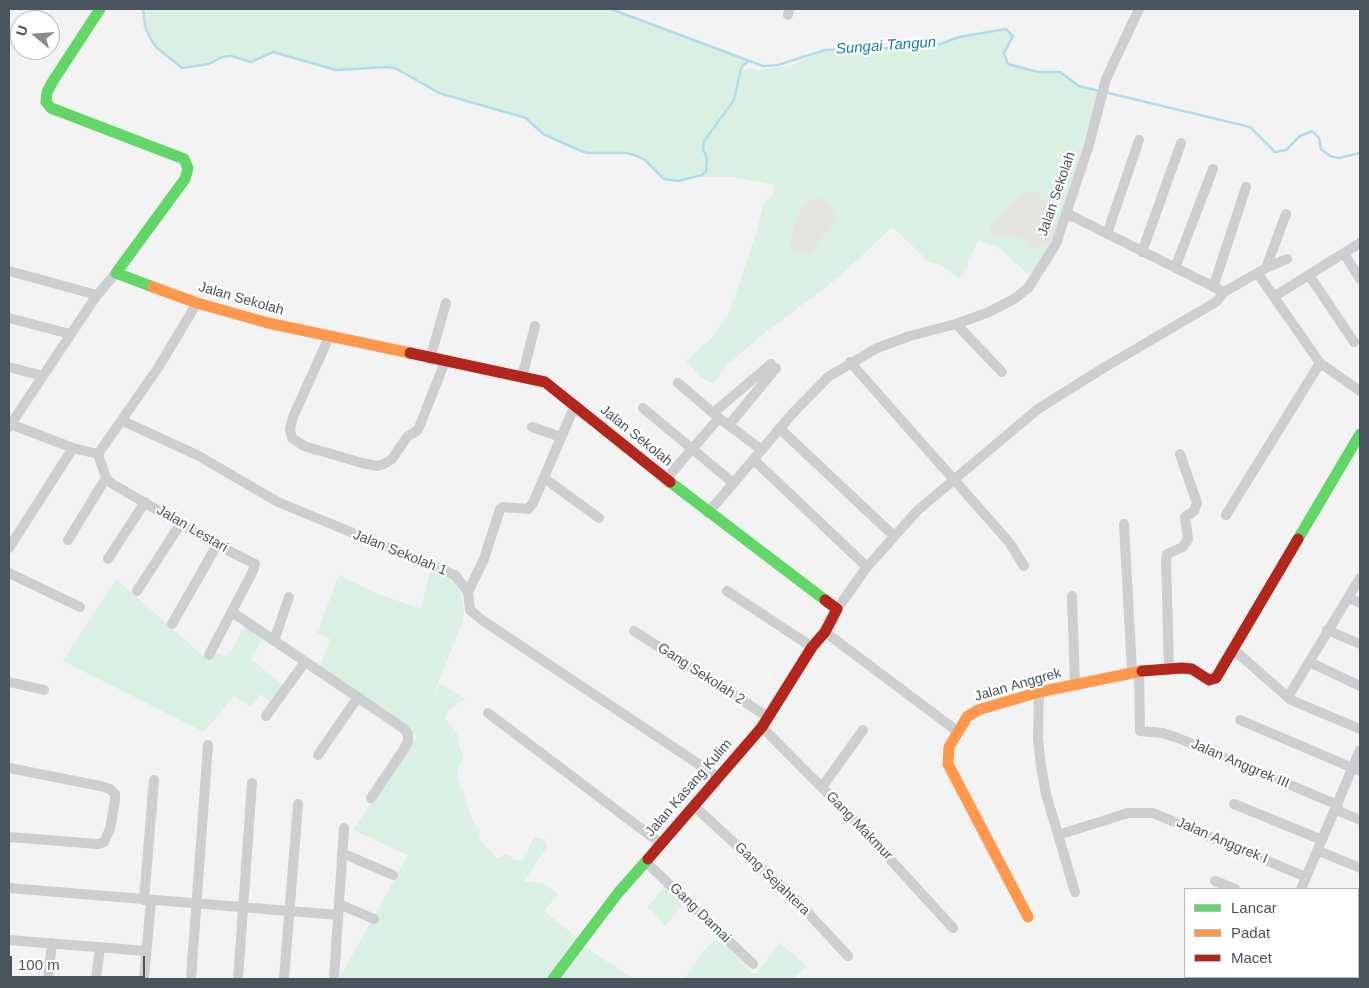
<!DOCTYPE html>
<html>
<head>
<meta charset="utf-8">
<style>
	body { margin:0 }
	#map { position:relative; width:1369px; height:988px; overflow:hidden; background:#f3f3f3; font-family:Helvetica,sans-serif }
	canvas { display:block }
	.frame { position:absolute; inset:0; border:10px solid #4a545e; pointer-events:none }
	.legend { position:absolute; left:1184px; top:888px; width:175px; height:90px; box-sizing:border-box; background:#fff; border:1px solid #b7bbbf; margin:0; padding:6px 9px; list-style:none; font-size:15px; color:#4a545e }
	.legend li { display:flex; align-items:center; gap:10px; height:25px }
	.legend b { width:25px; border:1px solid #b7bbbf }
	.north { position:absolute; left:10px; top:10px; width:50px; height:50px; box-sizing:border-box; background:#fff; border:1px solid #b7bbbf; border-radius:50%; rotate:288deg; font-size:14px; font-weight:700; line-height:20px; text-align:center; color:#4a545e }
	.north::after { content:''; display:block; margin:auto; width:18px; height:22px; background:#858c92; clip-path:polygon(50% 0,100% 100%,50% 72%,0 100%) }
	.scale { position:absolute; left:10px; top:956px; width:135px; height:22px; box-sizing:border-box; border:2px solid #4a545e; border-top:0; padding-left:6px; font-size:15px; line-height:18px; white-space:nowrap; color:#4a545e; -webkit-text-stroke:4px #fff; paint-order:stroke }
</style>
</head>
<body>
<div id="map">
<canvas width="1369" height="988"></canvas>
<div class="frame"></div>
<ul class="legend">
<li><b style="height:6px;background:#63d668"></b>Lancar</li>
<li><b style="height:6px;background:#ff974d"></b>Padat</li>
<li><b style="height:6px;background:#b3261e"></b>Macet</li>
</ul>
<div class="north">U</div>
<div class="scale">100 m</div>
</div>
<script>
const ctx = document.querySelector('canvas').getContext('2d');
ctx.lineJoin = 'round';
function fill(path, color) {
  ctx.fillStyle = color;
  ctx.fill(path, 'evenodd');
}
function shape(rows) {
  const path = new Path2D();
  for (const r of rows) {
    path.moveTo(r[0], r[1]);
    for (let i = 2; i < r.length; i += 2) path.lineTo(r[i], r[i + 1]);
  }
  return path;
}
function stroke(path, color, width, dash) {
  ctx.strokeStyle = color;
  ctx.lineWidth = width;
  ctx.lineCap = dash ? 'butt' : 'round';
  ctx.setLineDash(dash || []);
  ctx.stroke(path);
}
function label(font, color, halo, rows, align = 'center') {
  ctx.font = font + ' Helvetica,sans-serif';
  ctx.lineWidth = 4.5;
  ctx.setLineDash([]);
  ctx.textBaseline = 'middle';
  ctx.strokeStyle = halo;
  ctx.fillStyle = color;
  for (const [text, x, y, turn = 0] of rows) {
    ctx.save();
    ctx.translate(x, y);
    ctx.rotate((+turn || 0) * Math.PI / 180);
    ctx.textAlign = isNaN(turn) ? turn : align;
    if (halo) ctx.strokeText(text, 0, 0);
    ctx.fillText(text, 0, 0);
    ctx.restore();
  }
}
const green = shape([
	[143,9,611,9,749,61,743,65,740,72,749,68,758,70,791,66,825,50,932,47,959,37,1006,29,1013,36,1004,53,1008,64,1038,72,1060,72,1079,86,1099,91,1060,221,1048,203,1035,191,1028,191,988,230,997,236,1019,238,1038,247,1049,245,1034,270,1028,274,998,247,978,240,961,279,939,264,930,263,894,228,890,229,839,277,763,334,726,366,713,384,701,377,686,361,712,338,729,313,754,241,764,203,773,195,774,185,733,177,693,177,678,181,664,179,645,160,637,156,627,153,588,153,581,151,543,134,526,118,439,93,405,72,388,67,336,70,273,52,251,62,231,56,220,58,209,64,182,68,156,47,150,38,145,26],
	[809,202,834,226,820,240,813,254],
	[430,571,449,576,459,585,464,611,462,623,428,709,440,683,465,699,449,709,445,718,457,734,463,759,458,767,457,775,472,819,480,832,479,840,497,858,507,854,515,860,523,860,534,837,545,840,547,847,524,881,542,883,558,894,544,911,579,939,546,979,339,979,408,855,353,830,416,737,386,711,320,666,330,639,317,633,339,575,376,593,421,609],
	[116,579,209,661,216,653,228,656,245,626,263,637,251,659,285,687,270,703,261,694,251,707,234,696,204,732,63,661],
	[666,884,684,903,665,926,648,907],
	[714,940,726,944,752,973,756,973,763,965,779,943,807,966,792,979,685,979,700,955],
	[583,946,634,979,559,979]
]);
const sand = shape([
	[1028,191,1035,191,1048,203,1060,221,1049,245,1032,248,1028,242,1019,238,997,236,988,231,997,217],
	[817,198,824,200,833,211,836,220,834,226,820,240,813,254,795,252,789,243,799,212,809,202]
]);
const stream = shape([
	[143,9,145,26,150,38,156,47,182,68,209,64,222,57,231,56,251,62,273,52,336,70,388,67,397,69,439,93,526,118,543,134,581,151,588,153,627,153,637,156,645,160,664,179,678,181,702,175,706,171,707,158,703,149,704,141,734,100,740,72,743,65,749,61],
	[611,9,763,66,778,65,825,50,932,47,959,37,1006,29,1013,36,1004,53,1008,64,1038,72,1060,72,1079,86,1099,91],
	[1104,92,1250,127,1275,152,1286,150,1300,136,1312,131,1319,138,1321,149,1330,156,1339,158,1360,153]
]);
const street = shape([
	[788,15,789,9],
	[1107,234,1139,140],
	[1142,252,1181,143],
	[1344,253,1360,279],
	[1175,268,1213,169],
	[1266,268,1287,259],
	[9,271,97,295],
	[1258,274,1320,363],
	[1309,275,1354,342],
	[1214,285,1246,187],
	[1224,292,1266,268,1286,214],
	[1275,296,1360,243],
	[9,318,70,334],
	[956,324,1002,372],
	[329,337,293,417,290,429,292,438,304,446,362,463,377,466,384,464,392,459,407,437,418,430,445,362],
	[430,359,446,303],
	[850,362,1009,542,1024,566],
	[9,367,43,376],
	[522,377,535,326],
	[678,383,719,418,762,450],
	[643,408,732,482],
	[713,413,771,364],
	[123,421,197,455,278,502,455,575,468,592,470,610,482,620,718,777],
	[10,424,73,448,98,454,158,368,197,303],
	[729,425,776,368],
	[9,427,97,295,116,273],
	[532,427,561,437],
	[779,428,894,536],
	[98,454,106,478,111,483,217,545,255,564,253,571,209,655],
	[754,460,867,567],
	[544,478,599,518],
	[666,479,719,418],
	[708,513,792,414,828,377,877,348,910,336,956,324,989,312,1014,299,1028,288,1056,244,1089,145,1106,79,1139,9],
	[1226,515,1320,363,1360,391],
	[1124,524,1132,672],
	[68,540,106,478],
	[9,548,73,448],
	[108,559,145,502],
	[9,573,80,607],
	[137,591,181,523],
	[727,591,812,647],
	[468,592,484,559,500,509,503,507,528,509,533,503,575,405],
	[1072,596,1075,685],
	[1349,598,1360,603],
	[837,609,867,567,918,510,1038,409,1105,367,1216,302,1224,292,1068,214],
	[232,612,403,728,408,734,408,741,404,749,371,798],
	[172,624,217,545],
	[1327,630,1360,644],
	[634,631,768,717],
	[825,632,957,731],
	[274,641,289,597],
	[1233,649,1291,700,1360,729],
	[1309,662,1360,686],
	[1169,668,1166,560,1167,554,1183,547,1188,539,1185,517,1194,511,1197,503,1180,454],
	[1139,671,1140,731,1163,733,1178,738,1338,805],
	[9,682,44,690],
	[1039,692,1038,739,1041,766,1046,794,1075,892],
	[1288,697,1360,578],
	[488,713,660,843],
	[266,716,305,662],
	[1240,720,1360,771],
	[762,727,856,822,953,928],
	[318,755,358,697],
	[9,768,100,786,110,789,115,794,115,800,110,829,104,842,98,844,9,837],
	[822,787,863,730],
	[1234,804,1322,840],
	[694,806,796,900,848,956],
	[1336,810,1360,820],
	[1058,835,1128,813,1153,813,1306,877],
	[1319,851,1360,868],
	[342,853,393,875],
	[646,862,753,964],
	[1215,881,1235,889],
	[9,888,338,915],
	[1301,889,1360,750],
	[144,900,154,780],
	[339,904,374,919],
	[1358,916,1360,917],
	[9,940,146,951],
	[48,979,52,943],
	[96,979,100,947],
	[144,979,151,900],
	[191,979,208,745],
	[238,979,252,783],
	[284,979,298,804],
	[334,979,344,828],
	[1257,979,1257,977]
]);
const fast = shape([
	[100,9,53,81,47,92,46,102,51,108,184,159,188,168,185,179,116,273,153,287],
	[670,482,825,600],
	[1298,539,1360,434],
	[553,979,618,893,648,859]
]);
const slow = shape([
	[153,287,197,303,268,323,410,353],
	[1028,917,948,764,949,747,967,717,978,710,1039,692,1142,671]
]);
const jam = shape([
	[410,353,545,382,670,482],
	[1142,671,1182,668,1192,669,1209,680,1216,678,1298,539],
	[648,859,762,727,812,647,825,632,837,609,825,600]
]);
const streetNames = [
	["Jalan Sekolah",1057,194,-71],
	["Jalan Sekolah",241,299,16],
	["Jalan Sekolah",636,436,39],
	["Jalan Lestari",192,529,30],
	["Jalan Sekolah 1",400,553,22],
	["Gang Sekolah 2",701,674,33],
	["Jalan Anggrek",1018,685,-16],
	["Jalan Anggrek III",1240,764,23],
	["Jalan Kasang Kulim",689,788,-49],
	["Gang Makmur",859,826,46],
	["Jalan Anggrek I",1222,841,23],
	["Gang Sejahtera",772,879,44],
	["Gang Damai",700,913,44]
];
const waterNames = [
	["Sungai Tangun",886,46,-4]
];
fill(green, '#d9f0e2');
fill(sand, '#e5e4e0');
stroke(stream, '#b1ddeb', 2.5);
stroke(street, '#ccced0', 10);
stroke(fast, '#63d668', 11);
stroke(slow, '#ff974d', 11);
stroke(jam, '#b3261e', 11);
label('14px', '#4a545e', '#fff', streetNames);
label('italic 15px', '#177e9d', '#fff', waterNames);
</script>
</body>
</html>
